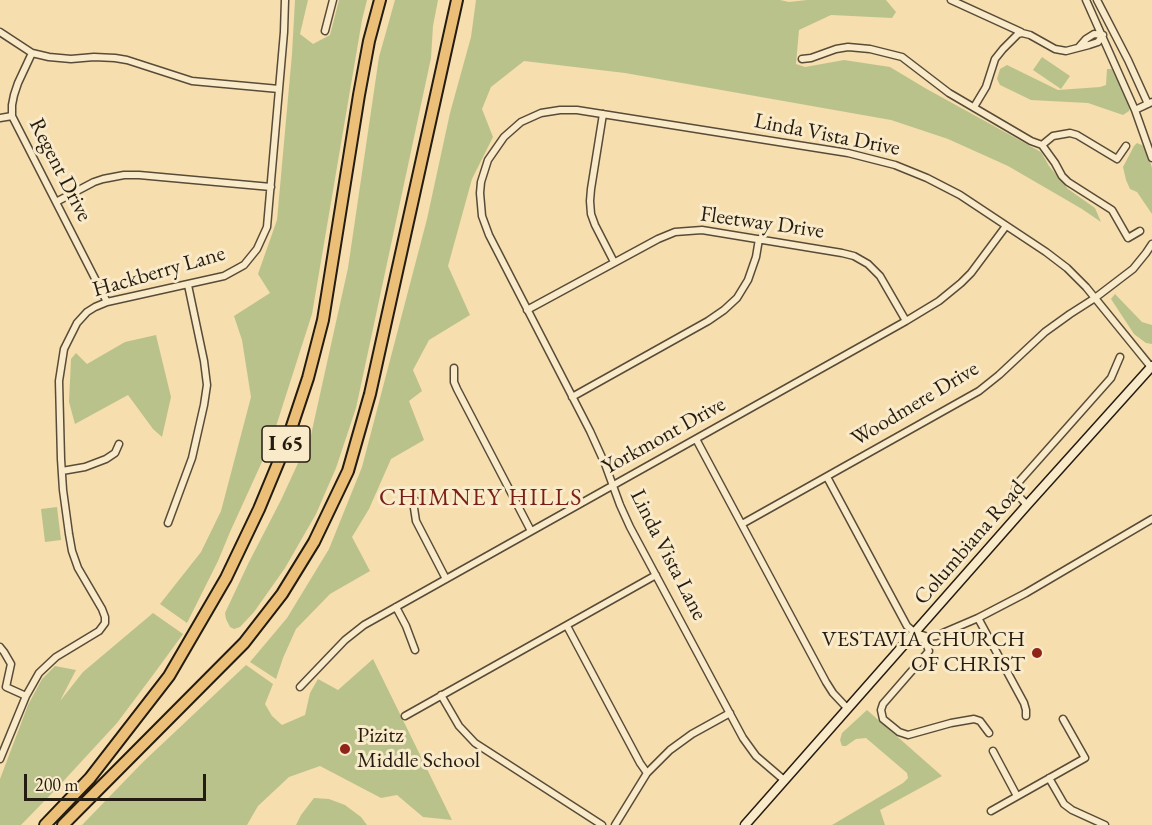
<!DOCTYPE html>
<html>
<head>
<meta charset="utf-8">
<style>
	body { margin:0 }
	#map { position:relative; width:1152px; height:825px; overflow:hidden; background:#f6deae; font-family:"EB Garamond",serif }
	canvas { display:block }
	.scale { position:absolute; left:24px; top:774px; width:182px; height:27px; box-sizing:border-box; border:3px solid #241c11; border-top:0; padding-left:8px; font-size:18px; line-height:21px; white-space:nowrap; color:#241c11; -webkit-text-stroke:4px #f9eaca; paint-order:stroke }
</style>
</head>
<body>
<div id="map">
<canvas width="1152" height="825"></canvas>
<div class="scale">200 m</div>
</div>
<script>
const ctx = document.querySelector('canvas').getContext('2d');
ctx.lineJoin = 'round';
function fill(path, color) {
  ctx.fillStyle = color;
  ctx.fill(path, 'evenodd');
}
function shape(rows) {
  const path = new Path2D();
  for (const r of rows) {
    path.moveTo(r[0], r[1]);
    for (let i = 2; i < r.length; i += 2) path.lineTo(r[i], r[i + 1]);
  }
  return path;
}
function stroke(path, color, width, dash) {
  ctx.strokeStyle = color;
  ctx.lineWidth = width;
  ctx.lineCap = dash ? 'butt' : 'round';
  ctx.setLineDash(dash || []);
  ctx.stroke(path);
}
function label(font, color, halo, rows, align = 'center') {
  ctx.font = font + ' "EB Garamond",serif';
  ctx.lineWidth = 6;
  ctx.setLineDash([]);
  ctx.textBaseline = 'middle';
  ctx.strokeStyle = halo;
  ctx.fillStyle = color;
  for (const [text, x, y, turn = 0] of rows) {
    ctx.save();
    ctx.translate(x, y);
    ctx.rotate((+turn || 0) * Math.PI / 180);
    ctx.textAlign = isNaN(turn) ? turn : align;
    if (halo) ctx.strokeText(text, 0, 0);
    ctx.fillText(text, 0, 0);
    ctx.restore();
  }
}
const green = shape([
	[295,0,308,0,300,34,313,44,330,35,339,0,367,0,362,20,312,314,271,442,230,532,218,561,187,623,160,604,201,552,221,511,251,397,242,340,234,316,270,293,258,274,277,220,292,54],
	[395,0,438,0,433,26,431,58,356,408,336,468,316,514,285,568,254,612,240,627,234,629,230,627,226,619,225,613,249,562,281,500,311,435,348,268,379,57],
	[476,0,780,0,789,2,807,0,886,0,896,12,892,18,831,15,799,30,796,64,805,67,844,60,890,67,925,88,1041,152,1049,166,1068,189,1095,208,1101,222,1082,209,1008,166,948,139,891,120,625,73,524,61,491,87,482,109,493,137,472,179,448,266,470,315,429,340,413,370,422,391,409,401,424,440,391,459,369,509,352,537,370,571,330,594,296,629,283,658,276,679,250,662,287,618,329,549,362,467,427,219,450,113,471,37],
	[1042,57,1070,76,1061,89,1033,70],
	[1007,65,1058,90,1100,87,1106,85,1107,69,1112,69,1130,108,1129,111,1123,115,1088,103,1031,100,1000,85,997,79,1000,69],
	[1137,143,1144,146,1149,157,1152,168,1152,214,1137,192,1130,189,1126,180,1123,167,1134,146],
	[1115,294,1142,322,1152,325,1152,344,1146,343,1134,334,1111,299],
	[156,335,171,397,162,437,153,429,128,395,75,424,69,402,71,359,76,353,87,364,125,342],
	[57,507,61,540,45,542,41,509],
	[153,613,183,634,153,675,117,723,57,788,21,825,0,825,0,779,28,705,42,679,55,666,76,670,60,701,83,672],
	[373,659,452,820,423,817,397,795,381,798,320,766,289,777,258,806,247,825,82,825,143,762,246,665,273,684,265,704,272,716,282,725,305,715,310,693,318,679,338,690],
	[867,710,942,776,880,810,885,825,832,825,903,783,908,778,907,773,866,738,856,739,846,746,842,746,840,740,842,733],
	[314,798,329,799,345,805,361,817,367,825,296,825,301,815]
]);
const street = shape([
	[951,0,1021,32],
	[1086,0,1135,110,1152,158],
	[1097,0,1128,60,1148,104],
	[325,31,333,0],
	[0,32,32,53,49,57,71,59,94,57,115,58,127,60,192,81,279,89],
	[1079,47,1086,39,1094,34,1103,35],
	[32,53,18,83,14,95,12,105,12,116,107,302],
	[802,59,811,58,836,49,848,47,870,49,902,57,949,93,1031,141,1042,145],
	[974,107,986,87,995,59,1003,49,1018,34,1022,33,1030,35,1055,49,1066,51,1089,45,1098,42,1103,35],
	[1135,110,1152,102],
	[603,114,591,189,590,201,591,214,595,225,614,262],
	[0,118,12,116],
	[1042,145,1055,163,1062,176,1068,182,1112,210,1128,238,1140,231],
	[1042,145,1053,136,1070,133,1077,135,1117,159,1126,146],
	[56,202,94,182,103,179,124,175,139,175,271,187],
	[527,310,658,239,675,232,702,230,842,253,854,256,868,264,880,276,906,321],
	[454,368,454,382,457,389,531,531],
	[572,397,708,321,724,310,737,298,748,280,756,257,759,239],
	[696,439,826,682,833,693,848,709],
	[62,471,85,467,106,459,115,453,119,444],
	[827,477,907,626,925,641,929,651,883,704,881,710,883,719,899,732,908,735,951,723,974,719,980,721,989,733],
	[416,501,414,508,416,521,446,579],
	[1027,505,1016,493,1015,490,1017,484,1111,378,1120,357],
	[168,523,192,458,204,405,207,385,204,361,188,285],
	[742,524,979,391,999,375,1045,332,1070,314,1095,298,1133,269,1146,253,1152,244],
	[396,607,406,626,415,650],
	[978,618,1024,703,1026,710,1026,716],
	[567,626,640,763,647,773],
	[919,634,928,637,936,636,978,618,1026,593,1152,519],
	[0,647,4,652,11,664,6,687,26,696],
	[300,687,345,640,364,625,906,321,939,301,961,283,971,273,1006,226],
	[441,695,459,726,475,743,602,825],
	[405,716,656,575],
	[993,751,1017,796],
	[0,759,26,696,39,673,56,657,99,631,105,623,105,617,102,609,78,568,72,551,69,534,63,490,61,459,59,381,64,349,77,323,87,312,95,307,107,302,224,276,244,265,257,249,267,227,284,32,285,0],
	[1049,778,1064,804,1072,810,1105,825],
	[784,780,756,756,743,738,630,527,620,505,605,464,590,431,489,235,482,216,480,193,481,182,488,160,504,137,521,122,541,113,560,110,577,110,848,153,895,165,927,178,960,195,1046,252,1067,268,1086,287,1151,367],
	[991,811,1085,758,1063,719],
	[615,825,647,773,670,750,692,734,730,713]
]);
const secondary = shape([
	[745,825,1027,505,1152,366]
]);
const highway = shape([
	[45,825,90,778,169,676,226,578,259,509,286,444,308,378,323,320,359,95,369,41,380,0],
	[63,825,244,643,282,594,314,542,348,471,370,394,457,0]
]);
const markers = [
	[1037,653,6,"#8f2418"],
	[345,749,6,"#8f2418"]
];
const shields = [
	[286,444,48]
];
const shieldNames = [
	["I 65",286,444]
];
const streetNames = [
	["Linda Vista Drive",827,135,11],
	["Regent Drive",60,170,63],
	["Fleetway Drive",762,223,8],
	["Hackberry Lane",159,272,-16],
	["Woodmere Drive",915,404,-31],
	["Yorkmont Drive",664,436,-29],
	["Columbiana Road",970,543,-49],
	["Linda Vista Lane",668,555,63]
];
const poiNames = [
	["VESTAVIA CHURCH",1025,640],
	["OF CHRIST",1025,665],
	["Pizitz",357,736,"left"],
	["Middle School",357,761,"left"]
];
const neighbourhoodNames = [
	["CHIMNEY HILLS",481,498]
];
fill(green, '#bac28c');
stroke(street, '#584c38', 9);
stroke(secondary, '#241c11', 11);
stroke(highway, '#241c11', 14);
stroke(street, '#f9eaca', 6);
stroke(secondary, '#f9eaca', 8);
stroke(highway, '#ebbf77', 10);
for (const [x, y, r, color] of markers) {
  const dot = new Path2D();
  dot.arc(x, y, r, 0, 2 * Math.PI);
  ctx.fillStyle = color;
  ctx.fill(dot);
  stroke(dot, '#f9eaca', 2);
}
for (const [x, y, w] of shields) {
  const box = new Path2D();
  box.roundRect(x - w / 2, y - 18, w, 36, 4.5);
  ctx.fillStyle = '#f9eaca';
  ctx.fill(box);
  stroke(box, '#241c11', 1.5);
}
label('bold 21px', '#241c11', null, shieldNames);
label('22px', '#241c11', '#f9eaca', streetNames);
label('22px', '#241c11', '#f9eaca', poiNames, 'right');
ctx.letterSpacing = '1.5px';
label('24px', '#7a1f14', '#f9eaca', neighbourhoodNames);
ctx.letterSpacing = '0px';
</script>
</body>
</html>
